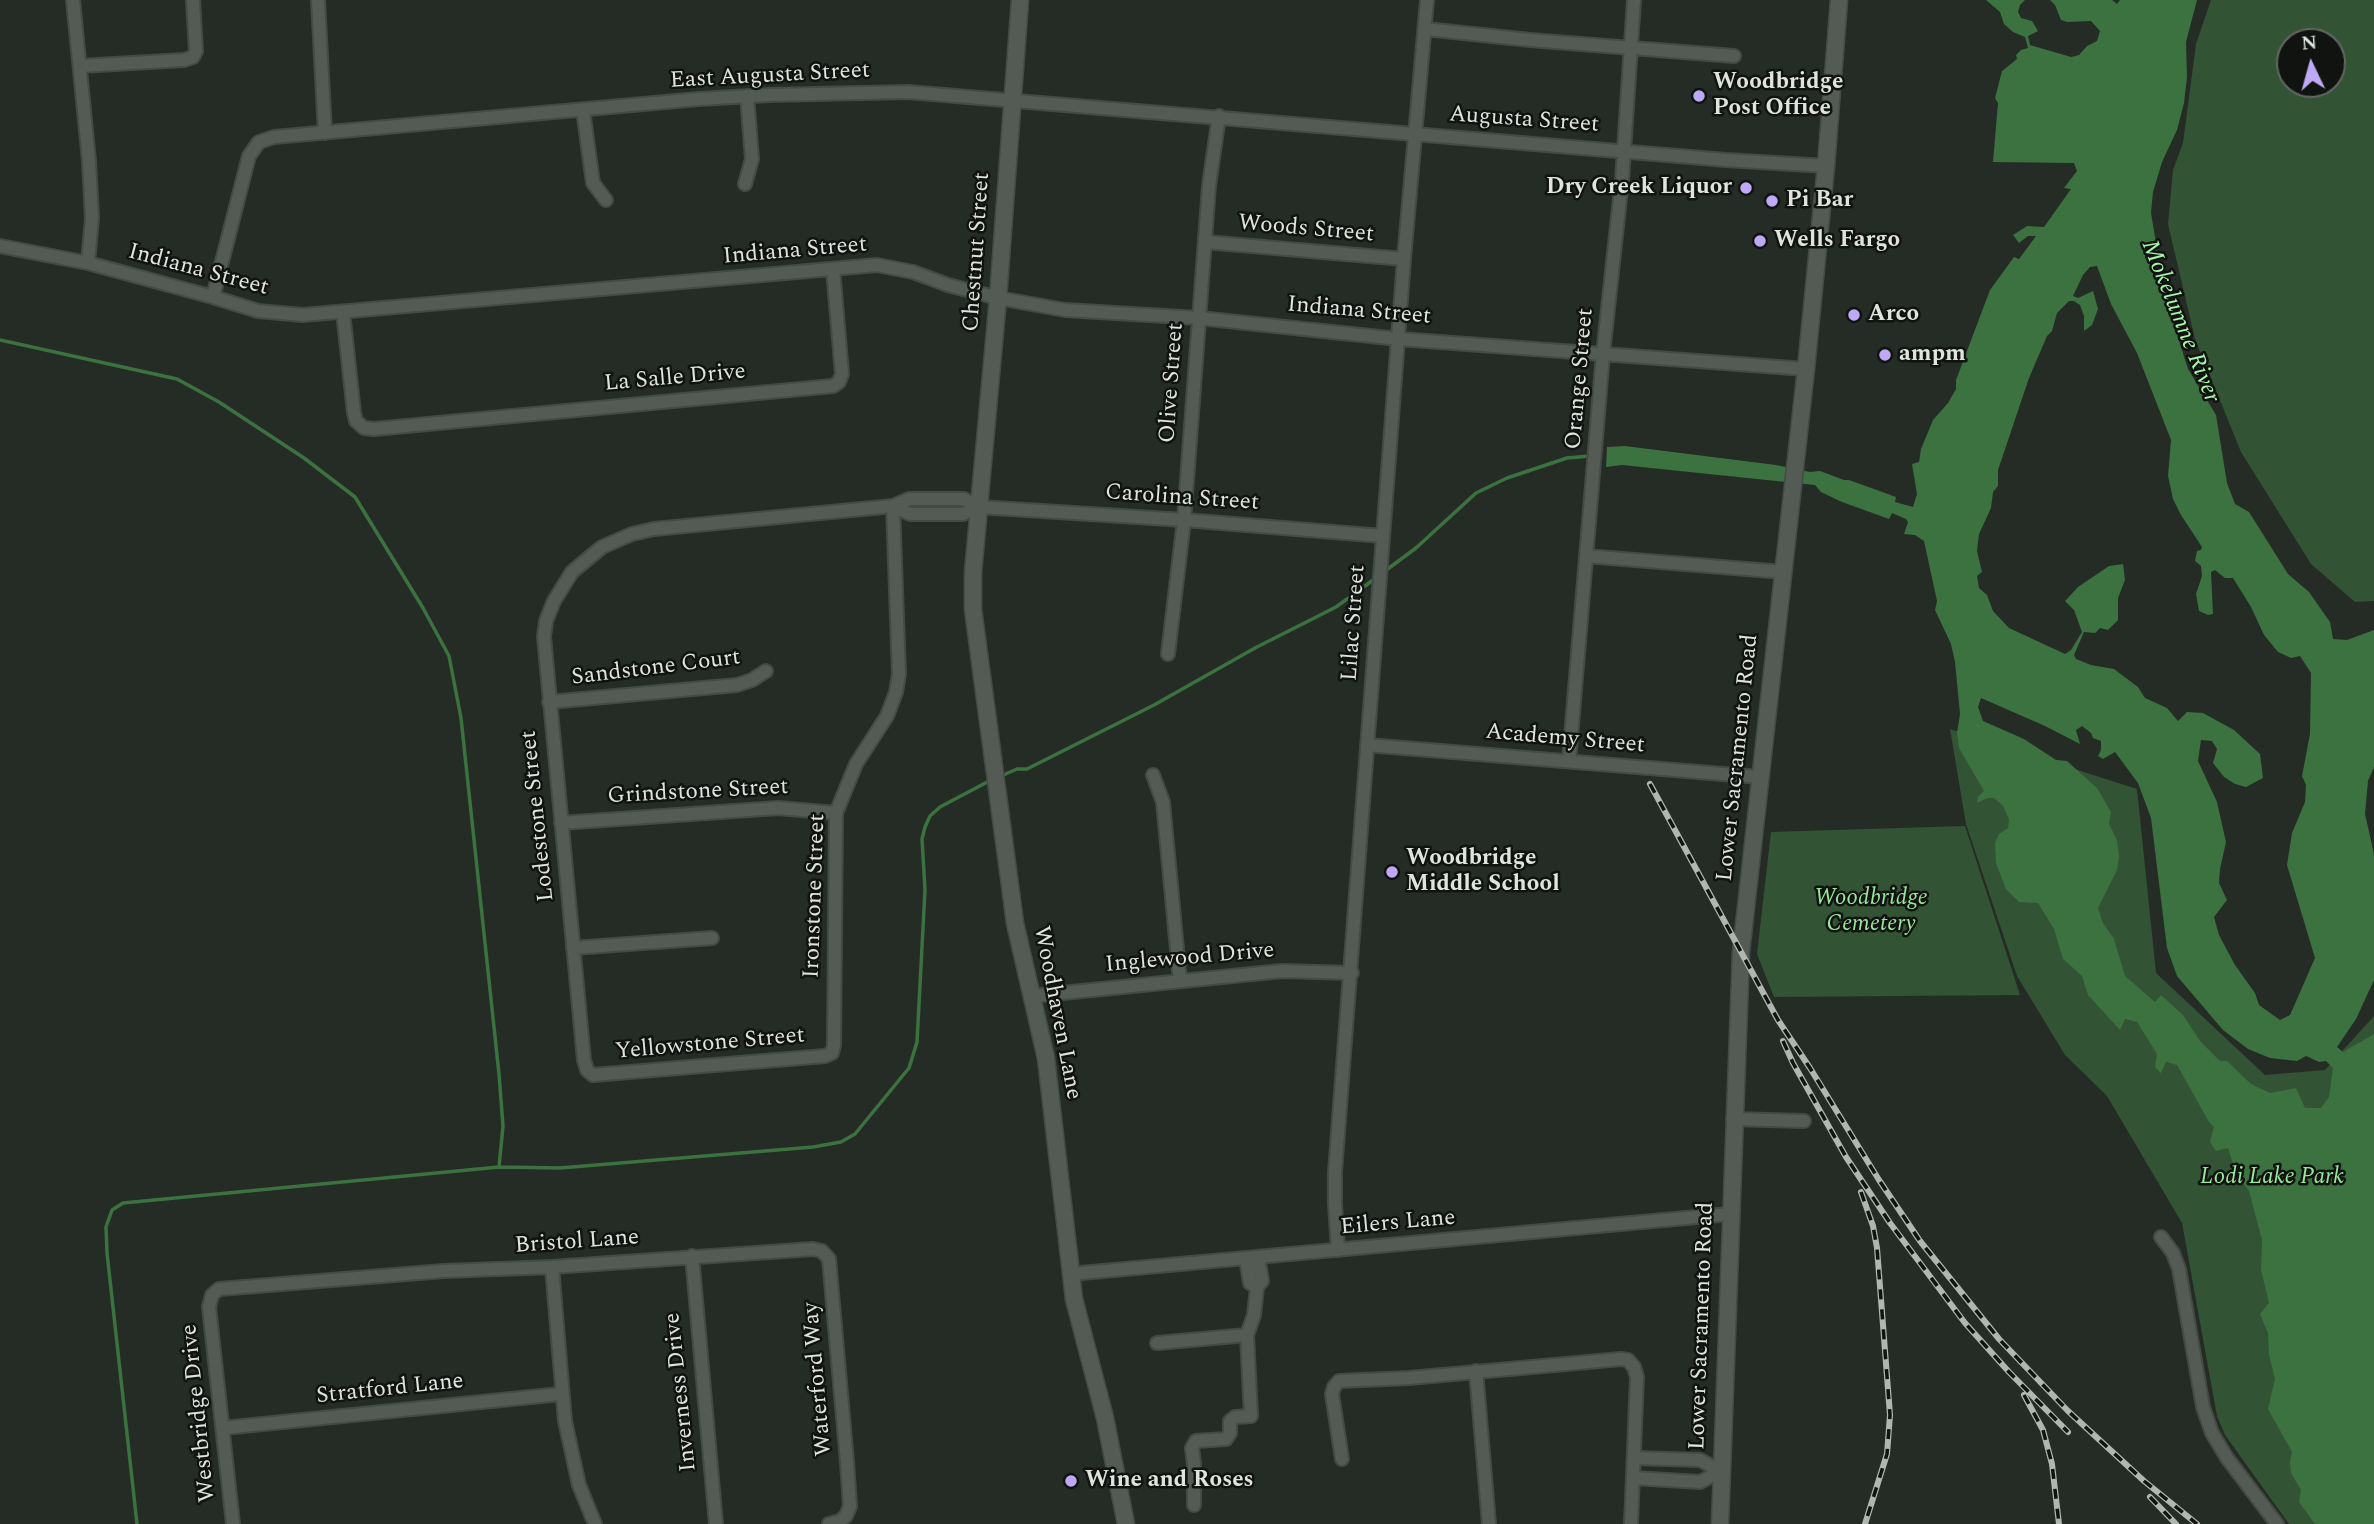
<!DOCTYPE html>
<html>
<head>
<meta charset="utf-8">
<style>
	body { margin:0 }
	#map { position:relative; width:2374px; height:1524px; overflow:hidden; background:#252c25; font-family:Spectral,serif }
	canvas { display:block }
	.north { position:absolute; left:2276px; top:28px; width:70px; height:70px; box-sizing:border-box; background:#101310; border:2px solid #636763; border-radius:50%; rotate:355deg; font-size:19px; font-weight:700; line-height:28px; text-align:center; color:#dfe4df }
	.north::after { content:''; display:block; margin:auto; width:24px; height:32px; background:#bda9f5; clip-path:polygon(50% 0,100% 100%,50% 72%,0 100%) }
</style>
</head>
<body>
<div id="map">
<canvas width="2374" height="1524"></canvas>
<div class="north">N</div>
</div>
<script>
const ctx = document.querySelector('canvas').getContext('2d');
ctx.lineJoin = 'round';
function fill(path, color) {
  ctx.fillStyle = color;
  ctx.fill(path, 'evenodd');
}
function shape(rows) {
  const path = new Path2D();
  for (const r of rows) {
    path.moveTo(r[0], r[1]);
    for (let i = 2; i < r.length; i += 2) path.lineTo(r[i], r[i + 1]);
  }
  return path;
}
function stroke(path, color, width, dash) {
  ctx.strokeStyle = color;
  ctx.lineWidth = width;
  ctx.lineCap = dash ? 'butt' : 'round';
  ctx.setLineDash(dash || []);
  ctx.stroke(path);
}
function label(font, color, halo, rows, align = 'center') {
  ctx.font = font + ' Spectral,serif';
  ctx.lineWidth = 5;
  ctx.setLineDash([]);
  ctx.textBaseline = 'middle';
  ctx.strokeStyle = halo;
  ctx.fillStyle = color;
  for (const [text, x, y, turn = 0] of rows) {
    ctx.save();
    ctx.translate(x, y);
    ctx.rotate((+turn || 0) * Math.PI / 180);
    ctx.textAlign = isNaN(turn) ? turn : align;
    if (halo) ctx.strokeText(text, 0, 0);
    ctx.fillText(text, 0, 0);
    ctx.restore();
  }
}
const green = shape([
	[2211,0,2374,0,2374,601,2355,602,2311,564,2241,452,2195,339,2168,224,2173,170,2183,143,2196,44],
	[2290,42,2332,42,2332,84,2290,84],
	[1950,729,2137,789,2156,973,2265,1075,2325,1070,2374,1016,2374,1524,2289,1524,2225,1435,2217,1416,2182,1223,2107,1096,2065,1055,2017,976,1966,824],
	[1965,826,2020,995,1774,997,1757,954,1771,832]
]);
const water = shape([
	[1986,0,2025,0,2020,5,2018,12,2021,18,2032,21,2038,31,2028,36,2030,45,2071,57,2079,55,2087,46,2097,41,2100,31,2091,21,2067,22,2061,20,2055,5,2050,0,2112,0,2117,4,2120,0,2197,0,2186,42,2187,77,2184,103,2177,130,2162,162,2153,192,2151,213,2165,296,2188,369,2216,415,2227,483,2235,504,2249,512,2288,574,2309,592,2330,622,2333,639,2347,640,2374,630,2374,767,2368,781,2365,814,2374,854,2374,980,2356,1019,2337,1047,2343,1052,2374,1034,2374,1524,2315,1524,2299,1502,2301,1490,2291,1473,2290,1462,2292,1452,2268,1409,2275,1379,2269,1355,2268,1333,2260,1314,2269,1303,2261,1270,2262,1240,2249,1191,2236,1173,2228,1148,2216,1151,2210,1142,2214,1127,2209,1122,2177,1065,2166,1062,2161,1073,2155,1067,2157,1054,2137,1022,2125,1019,2120,1030,2088,995,2082,976,2063,959,2054,929,2038,903,2019,902,2006,889,1996,863,1995,843,1999,834,2008,828,2009,819,2003,806,1994,798,1987,798,1977,803,1978,797,1984,791,1959,748,1957,733,1960,714,1955,662,1951,644,1935,610,1937,601,1924,541,1915,535,1904,534,1908,522,1906,519,1892,513,1889,519,1842,502,1821,492,1815,485,1622,465,1606,467,1607,447,1625,446,1776,465,1810,472,1820,471,1844,480,1849,480,1896,497,1895,502,1913,507,1917,494,1912,464,1919,462,1921,449,1933,420,1948,403,1956,389,1956,380,1990,290,2014,257,2019,259,2036,236,2028,236,2019,243,2013,235,2027,226,2044,227,2071,189,2064,188,2077,171,2074,163,1993,162,1998,103,1995,98,2002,71,2017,59,2016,55,2021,50,2028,48,2025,37,2013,32,2004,24,2000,12],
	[2097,266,2111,304,2137,353,2171,440,2168,476,2173,499,2181,515,2202,547,2201,550,2197,551,2195,561,2201,566,2202,576,2196,594,2199,611,2208,615,2213,614,2211,572,2215,570,2225,578,2233,578,2251,607,2264,635,2278,652,2291,658,2300,656,2311,673,2310,734,2302,776,2306,785,2305,802,2292,833,2287,865,2315,958,2290,1015,2280,1020,2259,1005,2255,993,2235,965,2219,935,2214,917,2227,900,2219,883,2220,869,2226,842,2217,802,2198,761,2201,740,2212,741,2217,749,2213,763,2224,777,2235,784,2246,787,2263,778,2260,754,2234,730,2203,713,2187,712,2178,721,2167,708,2145,698,2138,687,2114,669,2091,665,2076,659,2074,655,2084,632,2095,633,2100,628,2108,630,2118,620,2118,598,2125,580,2123,564,2109,566,2078,587,2065,601,2074,610,2082,632,2071,650,2065,654,2009,628,1993,611,1987,595,1979,588,1977,576,1982,572,1977,551,1979,534,1991,508,1993,492,1998,486,1998,470,2029,378,2047,336,2052,331,2057,313,2069,301,2074,301,2080,305,2084,316,2084,331,2092,325,2098,309,2093,291,2078,298,2073,296,2083,275,2090,267],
	[1981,698,2045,726,2080,744,2076,730,2082,726,2091,733,2093,738,2101,741,2101,750,2098,756,2103,759,2115,752,2138,783,2151,818,2167,948,2177,976,2223,1030,2248,1049,2270,1058,2297,1061,2306,1056,2319,1062,2326,1061,2333,1068,2329,1097,2321,1108,2305,1108,2296,1088,2270,1093,2251,1084,2227,1061,2220,1061,2200,1041,2183,1015,2161,995,2155,1002,2125,976,2114,939,2103,923,2098,908,2117,870,2119,857,2117,840,2109,824,2111,812,2097,788,2067,761,2056,760,2024,739,1983,721,1978,707]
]);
const stream = shape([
	[0,340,177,379,219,402,304,458,355,497,423,608,449,656,461,718,499,1074,503,1126,499,1167],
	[1385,571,1416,548,1476,493,1507,478,1567,458,1590,456],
	[1001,776,1017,769,1027,769,1154,705,1255,648,1336,607,1376,578],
	[137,1524,107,1253,106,1227,112,1210,123,1203,499,1167,560,1168,813,1147,841,1142,855,1134,909,1068,917,1042,925,890,922,839,925,827,930,816,940,807,991,780]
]);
const street = shape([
	[73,0,89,161,92,218,88,263],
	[318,0,325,133],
	[1425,29,1530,40,1734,56],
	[80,66,184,60,193,57,196,51,193,0],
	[583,110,593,183,606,200],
	[745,184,752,159,747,96],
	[1205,242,1404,259],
	[0,246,88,263,213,297,258,311,303,315,877,265,913,272,948,285,998,298,1065,310,1199,318,1399,339,1806,369],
	[213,297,249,156,259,142,274,137,699,99,769,95,908,92,1726,160,1826,166],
	[343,312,354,413,356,421,364,428,374,429,833,386,839,382,842,374,833,269],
	[893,506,899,674,896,692,887,716,856,764,836,813,834,1045,832,1053,825,1056,593,1075,587,1070,584,1060,544,637,546,621,554,601,572,572,602,547,632,534,654,529,893,506,909,499,964,499,979,507,1184,520,1383,536],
	[893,506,910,514,963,514,979,507],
	[1586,556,1783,572],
	[1168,654,1184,520,1209,186,1219,116],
	[549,702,737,685,752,680,766,671],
	[1367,745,1760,777],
	[1569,761,1603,354,1622,180,1634,0],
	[1153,775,1163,802,1180,981],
	[561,823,778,808,836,813],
	[573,948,712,938],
	[1032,996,1282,971,1352,973],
	[1733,1119,1804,1121],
	[2161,1237,2173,1253,2179,1269,2203,1407,2212,1433,2227,1458,2277,1524],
	[1338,1250,1335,1204,1335,1172,1404,259,1427,0],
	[692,1256,716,1524],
	[1246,1258,1250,1283,1257,1287],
	[552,1267,565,1421,579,1485,595,1524],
	[1070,1274,1730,1214],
	[1157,1343,1247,1335],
	[1476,1371,1489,1524],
	[223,1428,561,1394],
	[1635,1458,1700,1460,1721,1471],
	[1342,1459,1332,1394,1334,1387,1339,1381,1409,1378,1621,1359,1628,1360,1634,1367,1637,1377,1631,1524],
	[1634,1478,1700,1482,1721,1471],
	[1194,1505,1194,1464,1192,1448,1196,1441,1226,1439,1230,1433,1230,1421,1235,1417,1251,1416,1247,1335,1254,1315,1257,1287,1262,1281,1258,1257],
	[233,1524,209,1307,212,1295,219,1289,444,1271,552,1267,813,1249,822,1251,829,1259,847,1462,850,1506,846,1516,840,1521,829,1524]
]);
const secondary = shape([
	[1020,0,998,298,973,573,973,609,1015,923,1046,1058,1074,1299,1105,1418,1126,1524],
	[1720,1524,1741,952,1806,369,1826,166,1839,0]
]);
const rail = shape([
	[1650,784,1778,1020,1810,1068,1879,1180,1920,1241,1999,1339,2068,1411,2144,1481,2197,1524],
	[1783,1041,1793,1063,1846,1157,1890,1223,1965,1323,2009,1372,2068,1432],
	[1861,1192,1873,1226,1877,1248,1890,1415,1887,1454,1865,1524],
	[2024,1395,2043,1430,2052,1464,2059,1524],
	[2150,1497,2176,1524]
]);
const markers = [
	[1699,96,7,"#bda9f5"],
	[1746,188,7,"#bda9f5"],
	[1772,201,7,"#bda9f5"],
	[1760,241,7,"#bda9f5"],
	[1854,315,7,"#bda9f5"],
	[1885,355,7,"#bda9f5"],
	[1392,872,7,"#bda9f5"],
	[1071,1481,7,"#bda9f5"]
];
const streetNames = [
	["East Augusta Street",770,77,-3],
	["Augusta Street",1524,121,4],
	["Woods Street",1306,230,5],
	["Indiana Street",795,252,-5],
	["Chestnut Street",978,252,-86],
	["Indiana Street",198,271,15],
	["Indiana Street",1359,312,5],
	["La Salle Drive",675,379,-5],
	["Orange Street",1581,379,-85],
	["Olive Street",1173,383,-86],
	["Carolina Street",1182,499,4],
	["Lilac Street",1355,623,-86],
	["Sandstone Court",656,669,-7],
	["Academy Street",1565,740,5],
	["Lower Sacramento Road",1739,758,-84],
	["Grindstone Street",698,793,-3],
	["Lodestone Street",539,816,-96],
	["Ironstone Street",816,896,-88],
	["Inglewood Drive",1190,959,-5],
	["Woodhaven Lane",1056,1013,79],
	["Yellowstone Street",710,1045,-5],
	["Eilers Lane",1398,1224,-5],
	["Bristol Lane",577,1243,-4],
	["Lower Sacramento Road",1703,1326,-88],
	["Waterford Way",819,1379,-95],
	["Stratford Lane",390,1390,-6],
	["Inverness Drive",682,1392,-96],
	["Westbridge Drive",200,1413,-96]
];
const poiNames = [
	["Woodbridge",1713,83],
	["Post Office",1713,109],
	["Dry Creek Liquor",1732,188,"right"],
	["Pi Bar",1786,201],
	["Wells Fargo",1774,241],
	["Arco",1868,315],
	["ampm",1899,355],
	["Woodbridge",1406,859],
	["Middle School",1406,885],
	["Wine and Roses",1085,1481]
];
const parkNames = [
	["Woodbridge",1871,899],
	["Cemetery",1871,925],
	["Lodi Lake Park",2272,1178]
];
const waterNames = [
	["Mokelumne River",2179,322,68]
];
fill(green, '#335335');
fill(water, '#3b723f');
stroke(stream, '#3b723f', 3.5);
stroke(street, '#444a44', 16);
stroke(secondary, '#444a44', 19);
stroke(street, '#535b54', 12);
stroke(secondary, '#535b54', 16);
stroke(rail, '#b0b6b0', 6);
stroke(rail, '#101310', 3.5, [10]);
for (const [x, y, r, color] of markers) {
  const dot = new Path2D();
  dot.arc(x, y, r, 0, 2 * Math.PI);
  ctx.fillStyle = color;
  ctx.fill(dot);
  stroke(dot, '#101310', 2.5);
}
label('23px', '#dfe4df', '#101310', streetNames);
label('bold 23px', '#dfe4df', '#101310', poiNames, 'left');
label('italic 23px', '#98e79c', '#101310', parkNames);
label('italic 24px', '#a6f5aa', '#101310', waterNames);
</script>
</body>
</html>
